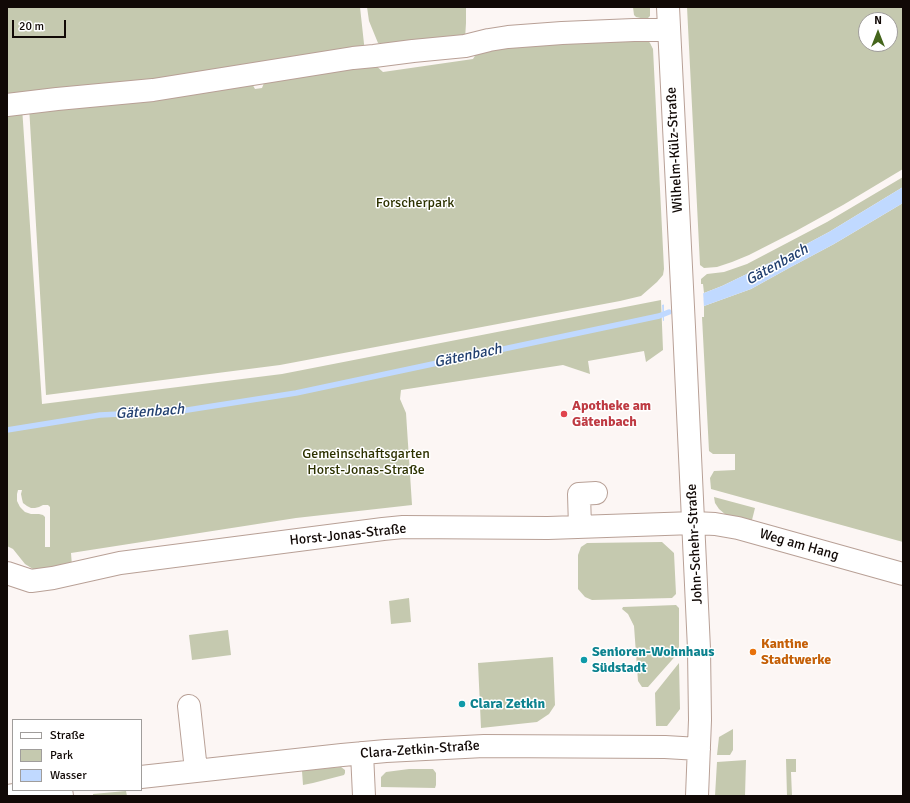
<!DOCTYPE html>
<html>
<head>
<meta charset="utf-8">
<style>
	body { margin:0 }
	#map { position:relative; width:910px; height:803px; overflow:hidden; background:#fcf6f4; font-family:Signika,sans-serif }
	canvas { display:block }
	.frame { position:absolute; inset:0; border:8px solid #110906; pointer-events:none }
	.legend { position:absolute; left:12px; top:719px; width:130px; height:72px; box-sizing:border-box; background:#fff; border:1px solid #a09d9b; margin:0; padding:5px 7px; list-style:none; font-size:12px; color:#110906 }
	.legend li { display:flex; align-items:center; gap:8px; height:20px }
	.legend b { width:20px; border:1px solid #a09d9b }
	.north { position:absolute; left:858px; top:12px; width:40px; height:40px; box-sizing:border-box; background:#fff; border:1px solid #a09d9b; border-radius:50%; rotate:0deg; font-size:11px; font-weight:700; line-height:16px; text-align:center; color:#110906 }
	.north::after { content:''; display:block; margin:auto; width:14px; height:18px; background:#44651c; clip-path:polygon(50% 0,100% 100%,50% 72%,0 100%) }
	.scale { position:absolute; left:12px; top:20px; width:54px; height:18px; box-sizing:border-box; border:2px solid #110906; border-top:0; padding-left:5px; font-size:12px; line-height:14px; white-space:nowrap; color:#110906; -webkit-text-stroke:3px #fff; paint-order:stroke }
</style>
</head>
<body>
<div id="map">
<canvas width="910" height="803"></canvas>
<div class="frame"></div>
<ul class="legend">
<li><b style="height:5px;background:#fff"></b>Straße</li>
<li><b style="height:11px;background:#c5c9af"></b>Park</li>
<li><b style="height:11px;background:#c0d9ff"></b>Wasser</li>
</ul>
<div class="north">N</div>
<div class="scale">20 m</div>
</div>
<script>
const ctx = document.querySelector('canvas').getContext('2d');
ctx.lineJoin = 'round';
function fill(path, color) {
  ctx.fillStyle = color;
  ctx.fill(path, 'evenodd');
}
function shape(rows) {
  const path = new Path2D();
  for (const r of rows) {
    path.moveTo(r[0], r[1]);
    for (let i = 2; i < r.length; i += 2) path.lineTo(r[i], r[i + 1]);
  }
  return path;
}
function stroke(path, color, width, dash) {
  ctx.strokeStyle = color;
  ctx.lineWidth = width;
  ctx.lineCap = dash ? 'butt' : 'round';
  ctx.setLineDash(dash || []);
  ctx.stroke(path);
}
function label(font, color, halo, rows, align = 'center') {
  ctx.font = font + ' Signika,sans-serif';
  ctx.lineWidth = 3;
  ctx.setLineDash([]);
  ctx.textBaseline = 'middle';
  ctx.strokeStyle = halo;
  ctx.fillStyle = color;
  for (const [text, x, y, turn = 0] of rows) {
    ctx.save();
    ctx.translate(x, y);
    ctx.rotate((+turn || 0) * Math.PI / 180);
    ctx.textAlign = isNaN(turn) ? turn : align;
    if (halo) ctx.strokeText(text, 0, 0);
    ctx.fillText(text, 0, 0);
    ctx.restore();
  }
}
const green = shape([
	[7,7,360,7,365,53,7,102],
	[367,7,466,7,466,23,465,39,389,46,378,43,369,21],
	[633,7,650,7,650,16,648,18,645,19,636,17,634,15],
	[687,7,903,7,903,169,843,205,796,231,749,255,732,262,717,267,704,268,700,265],
	[866,20,890,20,890,44,866,44],
	[646,38,650,43,653,49,664,269,663,275,657,282,641,296,620,301,280,365,46,395,29,106,250,80,255,89,262,88,264,83,373,63,383,72,473,59,478,51,488,46],
	[22,107,42,404,282,374,661,300,663,350,646,362,644,351,588,361,590,374,563,365,401,390,400,399,406,413,412,505,296,518,71,553,72,566,36,571,25,564,13,549,7,546,7,109],
	[18,490,22,490,21,494,22,499,23,503,27,506,31,508,35,508,39,507,43,505,48,505,50,507,50,547,45,547,45,517,43,515,39,514,31,514,25,512,20,507,17,501,17,494],
	[903,177,903,187,829,232,784,256,722,286,704,293,703,284,701,284,701,279,707,274,724,272,747,264,827,222],
	[903,203,903,542,711,489,710,478,714,471,735,470,735,454,713,454,709,451,702,317,704,317,704,306,751,289,789,268,834,244],
	[714,497,755,508,751,524,735,520,726,515,719,509,715,503],
	[662,542,674,553,676,594,672,598,592,600,585,597,578,589,578,555,581,547,587,543],
	[409,598,411,622,391,624,389,601],
	[676,605,679,608,679,652,648,687,642,687,638,681,634,626,628,614,622,609,623,607],
	[228,630,231,655,192,660,189,635],
	[553,657,555,705,549,714,537,722,481,728,478,663],
	[679,663,680,709,667,726,656,726,655,693],
	[733,729,733,750,730,755,717,755,719,737],
	[786,759,796,759,796,772,791,772,792,796,787,796],
	[746,760,745,796,715,796,717,762],
	[341,767,345,770,345,773,344,775,313,783,303,785,302,771,305,770],
	[409,769,433,769,436,773,436,785,435,788,381,787,381,777,386,772],
	[126,791,127,796,93,796,93,794]
]);
const water = shape([
	[903,187,903,203,834,244,789,268,751,289,704,306,663,321,662,305,704,293,722,286,784,256,829,232]
]);
const pier = shape([
	[703,291,704,308,664,323,664,303]
]);
const stream = shape([
	[7,430,100,415,181,411,296,393,659,316,669,312]
]);
const minor = shape([
	[668,7,684,327,699,649,700,720,697,796],
	[7,105,57,99,153,90,353,58,374,56,413,51,465,46,489,40,508,37,562,33,634,30,669,30],
	[580,527,579,494,596,493],
	[7,573,31,581,53,578,120,563,383,529,403,527,548,528,694,523,715,524,738,528,903,574],
	[189,706,196,770],
	[362,753,364,796],
	[141,777,342,755,386,751,484,746,665,747,699,749],
	[61,790,62,796],
	[7,796,44,790]
]);
const markers = [
	[564,414,4,"#e0444e"],
	[753,652,4,"#e8710a"],
	[584,660,4,"#0f9aa8"],
	[462,704,4,"#0f9aa8"]
];
const streetNames = [
	["Wilhelm-Külz-Straße",675,150,-93],
	["Horst-Jonas-Straße",348,535,-6],
	["John-Schehr-Straße",695,544,-93],
	["Weg am Hang",799,545,16],
	["Clara-Zetkin-Straße",420,750,-4]
];
const parkNames = [
	["Forscherpark",415,203],
	["Gemeinschaftsgarten",366,454],
	["Horst-Jonas-Straße",366,470]
];
const healthNames = [
	["Apotheke am",572,406],
	["Gätenbach",572,422]
];
const foodNames = [
	["Kantine",761,644],
	["Stadtwerke",761,660]
];
const cultureNames = [
	["Senioren-Wohnhaus",592,652],
	["Südstadt",592,668],
	["Clara Zetkin",470,704]
];
const waterNames = [
	["Gätenbach",777,265,-29],
	["Gätenbach",468,356,-12],
	["Gätenbach",150,412,-4]
];
fill(green, '#c5c9af');
fill(water, '#c0d9ff');
fill(pier, '#fcf6f4');
stroke(stream, '#c0d9ff', 5.5);
stroke(minor, '#b8a096', 24);
stroke(minor, '#fff', 22);
for (const [x, y, r, color] of markers) {
  const dot = new Path2D();
  dot.arc(x, y, r, 0, 2 * Math.PI);
  ctx.fillStyle = color;
  ctx.fill(dot);
  stroke(dot, '#fff', 1.5);
}
label('14px', '#110906', '#fff', streetNames);
label('14px', '#2d3200', '#fff', parkNames);
label('bold 14px', '#be3a42', '#fff', healthNames, 'left');
label('bold 14px', '#c56008', '#fff', foodNames, 'left');
label('bold 14px', '#0d838f', '#fff', cultureNames, 'left');
label('italic 15px', '#224070', '#fff', waterNames);
</script>
</body>
</html>
